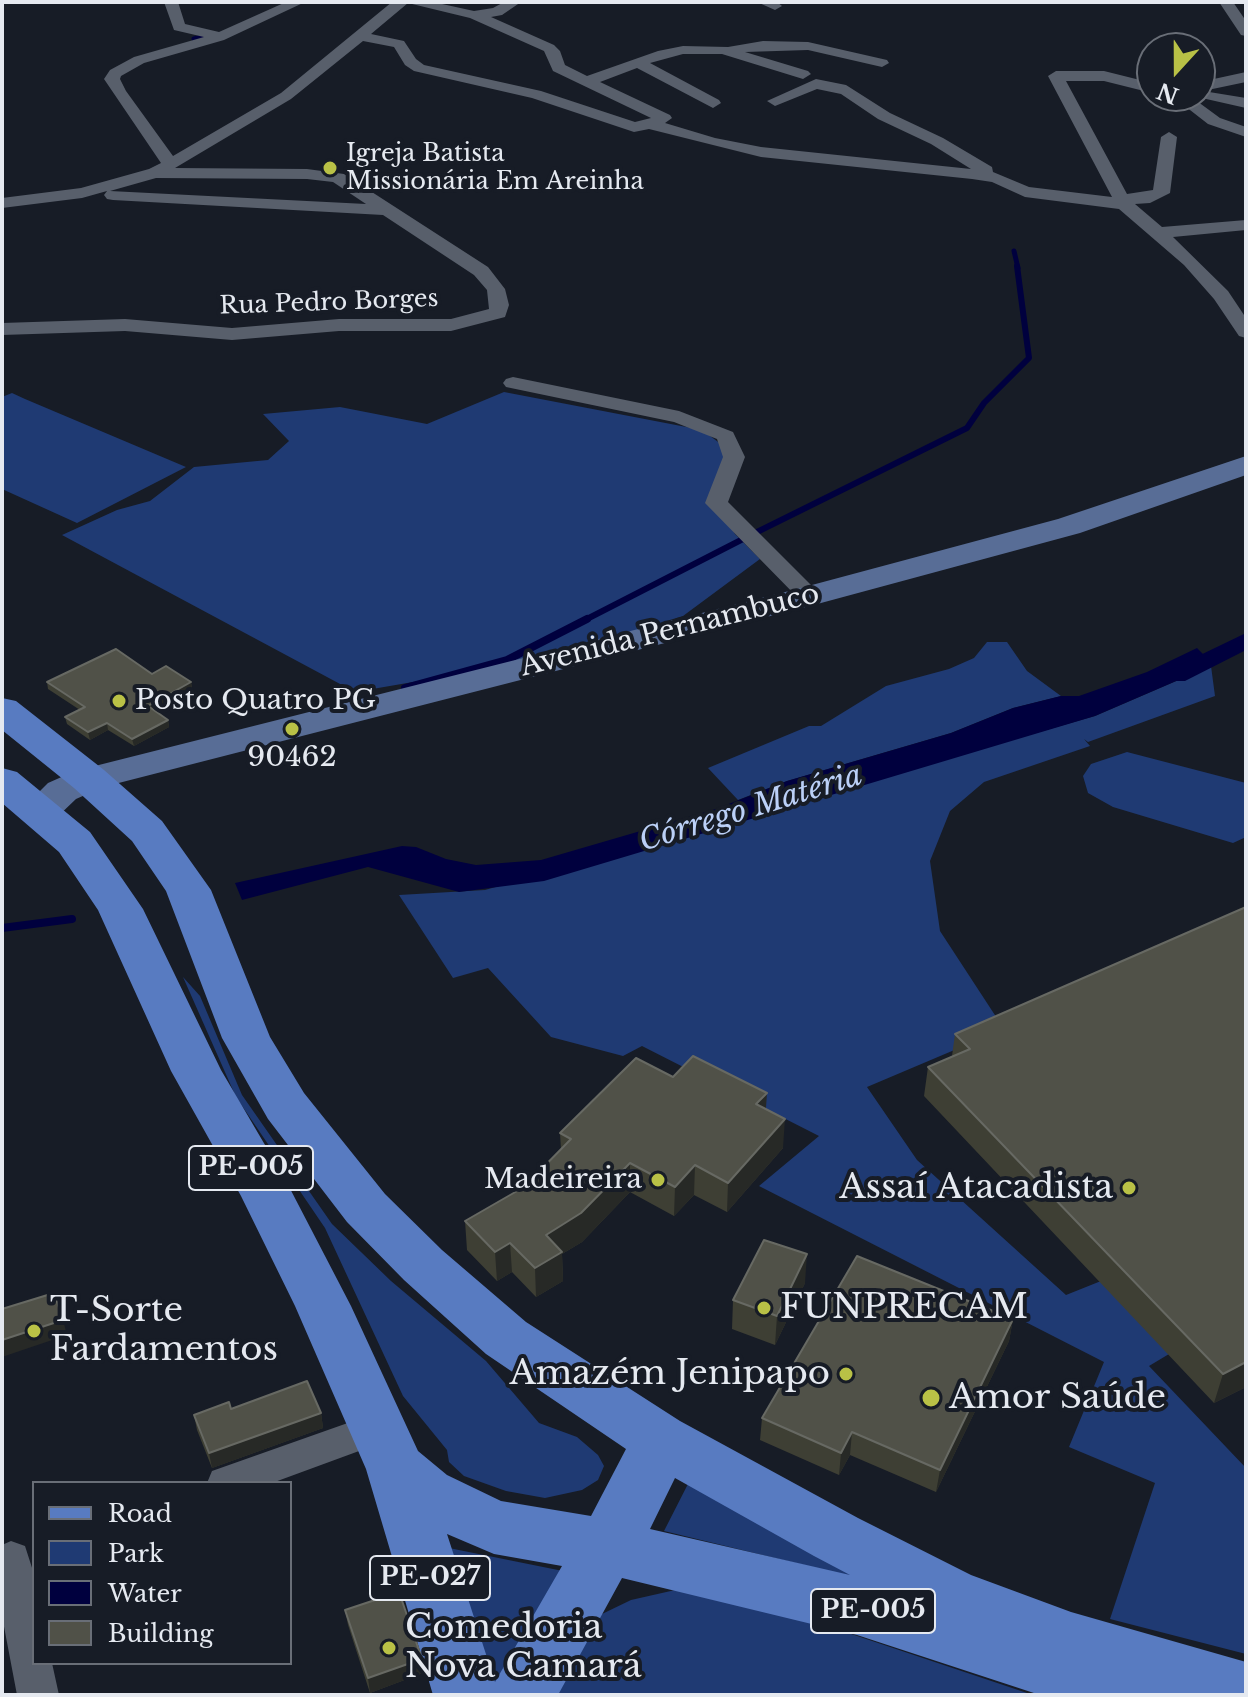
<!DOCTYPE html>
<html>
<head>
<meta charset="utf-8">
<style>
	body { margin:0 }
	#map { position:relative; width:1248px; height:1697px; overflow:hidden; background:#171c26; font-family:"Libre Baskerville",serif }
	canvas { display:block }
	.frame { position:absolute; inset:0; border:4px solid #e5e9f0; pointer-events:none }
	.legend { position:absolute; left:32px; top:1481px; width:260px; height:184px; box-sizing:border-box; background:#171c26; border:2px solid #696e77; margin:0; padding:10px 14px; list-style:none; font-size:24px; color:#e5e9f0 }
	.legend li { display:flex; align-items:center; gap:16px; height:40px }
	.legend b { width:40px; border:2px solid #696e77 }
	.north { position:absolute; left:1136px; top:32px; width:80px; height:80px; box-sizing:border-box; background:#171c26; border:2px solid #696e77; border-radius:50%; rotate:201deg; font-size:22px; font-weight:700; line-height:32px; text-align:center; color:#e5e9f0 }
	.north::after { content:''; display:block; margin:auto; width:28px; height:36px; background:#b9c146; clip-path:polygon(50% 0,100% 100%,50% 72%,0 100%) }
</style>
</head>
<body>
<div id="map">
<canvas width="1248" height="1697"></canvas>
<div class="frame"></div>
<ul class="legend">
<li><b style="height:10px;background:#587bc1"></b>Road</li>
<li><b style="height:22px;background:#1f3a73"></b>Park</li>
<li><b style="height:22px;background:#00003e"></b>Water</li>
<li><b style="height:22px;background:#505148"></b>Building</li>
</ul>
<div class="north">N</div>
</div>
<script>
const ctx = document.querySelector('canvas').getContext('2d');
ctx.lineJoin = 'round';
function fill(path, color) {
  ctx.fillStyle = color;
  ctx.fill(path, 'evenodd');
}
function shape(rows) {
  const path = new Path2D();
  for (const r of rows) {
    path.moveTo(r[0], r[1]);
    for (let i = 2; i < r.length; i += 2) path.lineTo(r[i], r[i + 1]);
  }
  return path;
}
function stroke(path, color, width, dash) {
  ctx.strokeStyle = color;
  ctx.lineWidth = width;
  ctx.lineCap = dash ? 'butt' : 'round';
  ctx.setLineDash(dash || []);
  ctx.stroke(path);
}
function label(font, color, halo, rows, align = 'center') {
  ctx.font = font + ' "Libre Baskerville",serif';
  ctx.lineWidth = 8;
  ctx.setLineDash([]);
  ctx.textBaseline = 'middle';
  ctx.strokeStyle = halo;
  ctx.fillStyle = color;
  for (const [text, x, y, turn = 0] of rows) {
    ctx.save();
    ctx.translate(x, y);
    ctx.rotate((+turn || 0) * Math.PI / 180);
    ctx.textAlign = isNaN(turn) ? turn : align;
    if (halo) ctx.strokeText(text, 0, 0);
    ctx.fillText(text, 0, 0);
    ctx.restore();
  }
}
const green = shape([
	[504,392,702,430,733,453,711,493,735,534,760,559,683,616,535,661,355,692,62,535,117,510,150,501,194,467,268,460,289,441,263,414,340,407,427,424],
	[12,393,25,399,186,467,77,523,2,489,2,397],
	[987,642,1007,642,1027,671,1061,696,1013,708,951,733,787,781,738,800,708,768,809,726,821,726,886,686,949,669,974,658],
	[1211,666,1215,696,1088,742,1084,739,1090,746,984,782,950,811,930,861,940,931,1004,1029,867,1087,917,1160,1066,1295,1101,1281,1169,1354,1149,1366,1246,1468,1246,1654,1110,1619,1155,1483,1069,1447,1104,1362,759,1186,819,1136,642,1046,623,1056,551,1037,488,968,453,978,399,895,485,890,1095,716],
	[1127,752,1246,783,1246,837,1233,843,1113,807,1088,793,1083,776,1091,764],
	[183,977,200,996,242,1095,332,1224,391,1281,486,1361,539,1423,577,1437,598,1455,604,1466,598,1480,582,1490,545,1498,506,1491,464,1476,449,1462,447,1450,403,1396,325,1228,236,1097],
	[690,1480,886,1585,664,1531],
	[439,1546,563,1571,493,1695],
	[684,1588,759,1603,1033,1695,541,1695,602,1614,631,1600]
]);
const water = shape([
	[1197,648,1210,661,1211,666,1095,716,544,881,459,892,368,867,242,900,235,883,402,846,416,847,446,859,476,865,541,860,716,809,787,781,951,733,1013,708,1061,696,1079,696,1147,672]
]);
const streamFar2 = shape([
	[194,39,202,37],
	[1014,251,1018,268]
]);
const streamFar1 = shape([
	[757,532,967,428,984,403,1029,358,1017,266],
	[583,621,743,539]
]);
const stream = shape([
	[405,688,507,660,587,619],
	[2,928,72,919]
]);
const canal = shape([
	[1246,633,1246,650,1185,681,1167,681,1163,676,1167,671,1246,633]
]);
const street = shape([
	[164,2,178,2,185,24,219,32,286,2,305,2,224,40,144,63,121,76,120,79,126,91,173,156,281,93,392,2,433,2,474,11,493,8,504,2,521,2,502,15,491,17,554,45,560,51,565,65,587,76,658,51,683,46,728,47,763,41,808,42,887,60,889,63,882,67,808,50,745,52,808,71,811,74,803,79,722,54,683,54,650,63,719,100,721,103,713,108,637,68,600,82,670,115,672,118,665,123,715,138,761,147,971,169,931,144,878,119,841,94,817,89,775,106,767,101,816,79,846,85,890,113,943,138,992,167,993,172,1029,187,1112,197,1048,76,1056,71,1104,71,1152,83,1152,93,1104,81,1066,81,1127,194,1153,190,1161,137,1169,132,1177,137,1170,193,1150,203,1135,204,1162,227,1246,220,1246,230,1173,237,1228,291,1246,318,1246,338,1239,336,1214,299,1184,265,1119,209,1025,197,992,182,972,179,761,157,649,129,634,132,532,98,414,71,405,65,394,47,363,41,291,99,175,168,307,169,344,174,488,267,505,289,509,305,505,317,451,331,339,331,232,340,125,331,2,335,2,323,125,319,232,328,339,319,451,319,489,309,487,290,474,275,383,215,113,200,107,199,104,195,107,191,82,198,2,208,2,198,81,188,149,169,161,163,104,79,110,70,134,57,204,37,174,30,164,2],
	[408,3,470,18,544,51,553,71,651,118,635,122,541,91,424,65,416,59,404,41,371,34,408,3],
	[156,178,307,179,333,182,366,204,110,191,156,178],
	[757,2,777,2,782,6,775,10,757,2],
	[1219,2,1233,2,1246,21,1246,36,1241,35,1219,2],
	[1246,72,1246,82,1203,91,1246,98,1246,108,1193,96,1200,96,1200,82,1246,72],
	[1172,96,1190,96,1220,118,1246,127,1246,137,1208,124,1172,96],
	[513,377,679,411,733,432,745,457,728,502,817,591,821,596,817,601,801,601,705,503,723,457,717,439,674,422,506,387,503,383,506,379,513,377],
	[376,1413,389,1418,395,1429,389,1440,272,1483,207,1483,212,1471,376,1413],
	[11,1541,25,1546,34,1574,34,1663,52,1663,59,1695,17,1695,2,1616,2,1545,11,1541]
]);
const secondary = shape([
	[1246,456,1246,475,1080,533,821,603,103,787,76,799,53,821,39,824,25,821,19,812,48,783,75,771,797,589,1058,519,1246,456]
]);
const primary = shape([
	[2,698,16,701,104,770,162,821,211,890,270,1037,304,1093,385,1194,442,1250,526,1322,680,1421,858,1518,971,1575,1071,1612,1246,1662,1246,1695,1040,1695,857,1635,622,1578,558,1695,433,1695,366,1469,295,1306,241,1196,171,1071,98,910,59,852,2,803,2,768,17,772,90,832,143,909,221,1070,285,1179,351,1306,418,1451,447,1475,501,1501,591,1516,626,1449,486,1354,404,1280,347,1222,268,1119,222,1038,166,891,132,841,74,788,2,730,2,698],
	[675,1478,814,1556,850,1575,650,1529,675,1478],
	[447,1534,494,1554,562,1566,495,1682,447,1534]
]);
const wall = shape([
	[152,674,191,682,192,689,154,710,168,720,169,727,134,746,108,730,90,740,67,724,65,717,80,710,48,689,47,682],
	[1246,907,1246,1387,1214,1403,924,1096,928,1067,952,1056,955,1034],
	[766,1109,783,1148,727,1212,694,1195,674,1216,630,1192,582,1242,562,1254,563,1281,536,1297,512,1272,497,1281,467,1250,465,1221,524,1187,561,1150,560,1133],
	[805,1283,775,1345,732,1329,733,1300],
	[1013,1319,1009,1341,936,1492,850,1455,839,1475,760,1440,762,1418],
	[231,1409,321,1413,323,1428,212,1468,197,1430,194,1415],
	[345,1610,422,1659,423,1673,370,1693,348,1625]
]);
const shadedWall = shape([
	[191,682,192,689,149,713,148,706],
	[168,720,169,727,134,746,132,739],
	[107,723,108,730,90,740,88,732],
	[767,1093,765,1122,756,1104],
	[785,1119,783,1148,727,1212,728,1183],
	[630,1163,630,1192,582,1242,562,1254,563,1281,536,1297,535,1268,546,1235],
	[695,1165,694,1195,674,1216,675,1187],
	[510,1243,512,1272,497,1281,495,1252],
	[807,1254,805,1283,775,1345,777,1316],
	[1013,1319,1009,1341,936,1492,940,1470],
	[63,1320,67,1335,2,1357,2,1340],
	[1246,1362,1246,1387,1214,1403,1223,1374],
	[321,1413,323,1428,212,1468,209,1453],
	[852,1432,850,1455,839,1475,841,1453],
	[422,1659,423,1673,370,1693,368,1678]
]);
const building = shape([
	[116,649,152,674,166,666,191,682,148,706,168,720,132,739,107,723,88,732,65,717,85,707,47,682,116,649],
	[1246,907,1246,1362,1223,1374,928,1067,970,1049,955,1034,1246,907],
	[693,1056,767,1093,756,1104,785,1119,728,1183,695,1165,675,1187,630,1163,581,1213,546,1235,562,1252,535,1268,510,1243,495,1252,465,1221,524,1187,571,1139,560,1133,636,1058,673,1077,693,1056],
	[764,1240,807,1254,777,1316,733,1300,764,1240],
	[857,1256,1013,1319,940,1470,852,1432,841,1453,762,1418,857,1256],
	[54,1293,63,1320,2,1340,2,1309,54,1293],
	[307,1381,321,1413,209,1453,194,1415,229,1402,231,1409,307,1381],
	[399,1592,422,1659,368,1678,345,1610,399,1592]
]);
const markers = [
	[330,168,8,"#b9c146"],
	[119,701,8,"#b9c146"],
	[292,729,8,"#b9c146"],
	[658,1180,8,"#b9c146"],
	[1129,1188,8,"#b9c146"],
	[764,1308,8,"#b9c146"],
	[34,1331,8,"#b9c146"],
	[846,1374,8,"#b9c146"],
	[931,1398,10,"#b9c146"],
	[389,1648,8,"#b9c146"]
];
const farPoinames = [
	["Igreja Batista",346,154],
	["Missionária Em Areinha",346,182]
];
const farStreetnames = [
	["Rua Pedro Borges",329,303,-2]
];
const shields = [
	[251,1168,124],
	[430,1578,120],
	[873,1611,124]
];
const shieldNames = [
	["PE-005",251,1168],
	["PE-027",430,1578],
	["PE-005",873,1611]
];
const streetNames = [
	["Avenida Pernambuco",670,631,-14]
];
const poiNames = [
	["Posto Quatro PG",135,701],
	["90462",292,758,"center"],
	["Madeireira",642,1180,"right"]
];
const waterNames = [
	["Córrego Matéria",751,809,-17]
];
const nearPoinames = [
	["Assaí Atacadista",1113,1188,"right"],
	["FUNPRECAM",780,1308],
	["T-Sorte",50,1311],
	["Fardamentos",50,1350],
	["Amazém Jenipapo",830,1374,"right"],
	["Amor Saúde",949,1398],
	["Comedoria",405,1628],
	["Nova Camará",405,1667]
];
fill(green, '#1f3a73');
fill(water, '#00003e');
stroke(streamFar2, '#00003e', 5);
stroke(streamFar1, '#00003e', 6);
stroke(stream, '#00003e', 8);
fill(canal, '#00003e');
fill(street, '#585f6b');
fill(secondary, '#586d96');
fill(primary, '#587bc1');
fill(wall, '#3e3f34');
fill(shadedWall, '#272926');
fill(building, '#505148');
stroke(building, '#676963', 2);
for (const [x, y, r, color] of markers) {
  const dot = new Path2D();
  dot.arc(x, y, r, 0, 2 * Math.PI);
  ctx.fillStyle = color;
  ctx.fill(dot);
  stroke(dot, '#171c26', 3);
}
label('24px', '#e5e9f0', '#171c26', farPoinames, 'left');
label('24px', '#e5e9f0', '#171c26', farStreetnames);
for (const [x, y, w] of shields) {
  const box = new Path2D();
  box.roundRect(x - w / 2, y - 22, w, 44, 6);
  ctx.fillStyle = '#171c26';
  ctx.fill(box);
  stroke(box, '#e5e9f0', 2);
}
label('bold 26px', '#e5e9f0', null, shieldNames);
label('28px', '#e5e9f0', '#171c26', streetNames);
label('28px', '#e5e9f0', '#171c26', poiNames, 'left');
label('italic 30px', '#bbd0f7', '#171c26', waterNames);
label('34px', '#e5e9f0', '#171c26', nearPoinames, 'left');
</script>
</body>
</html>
